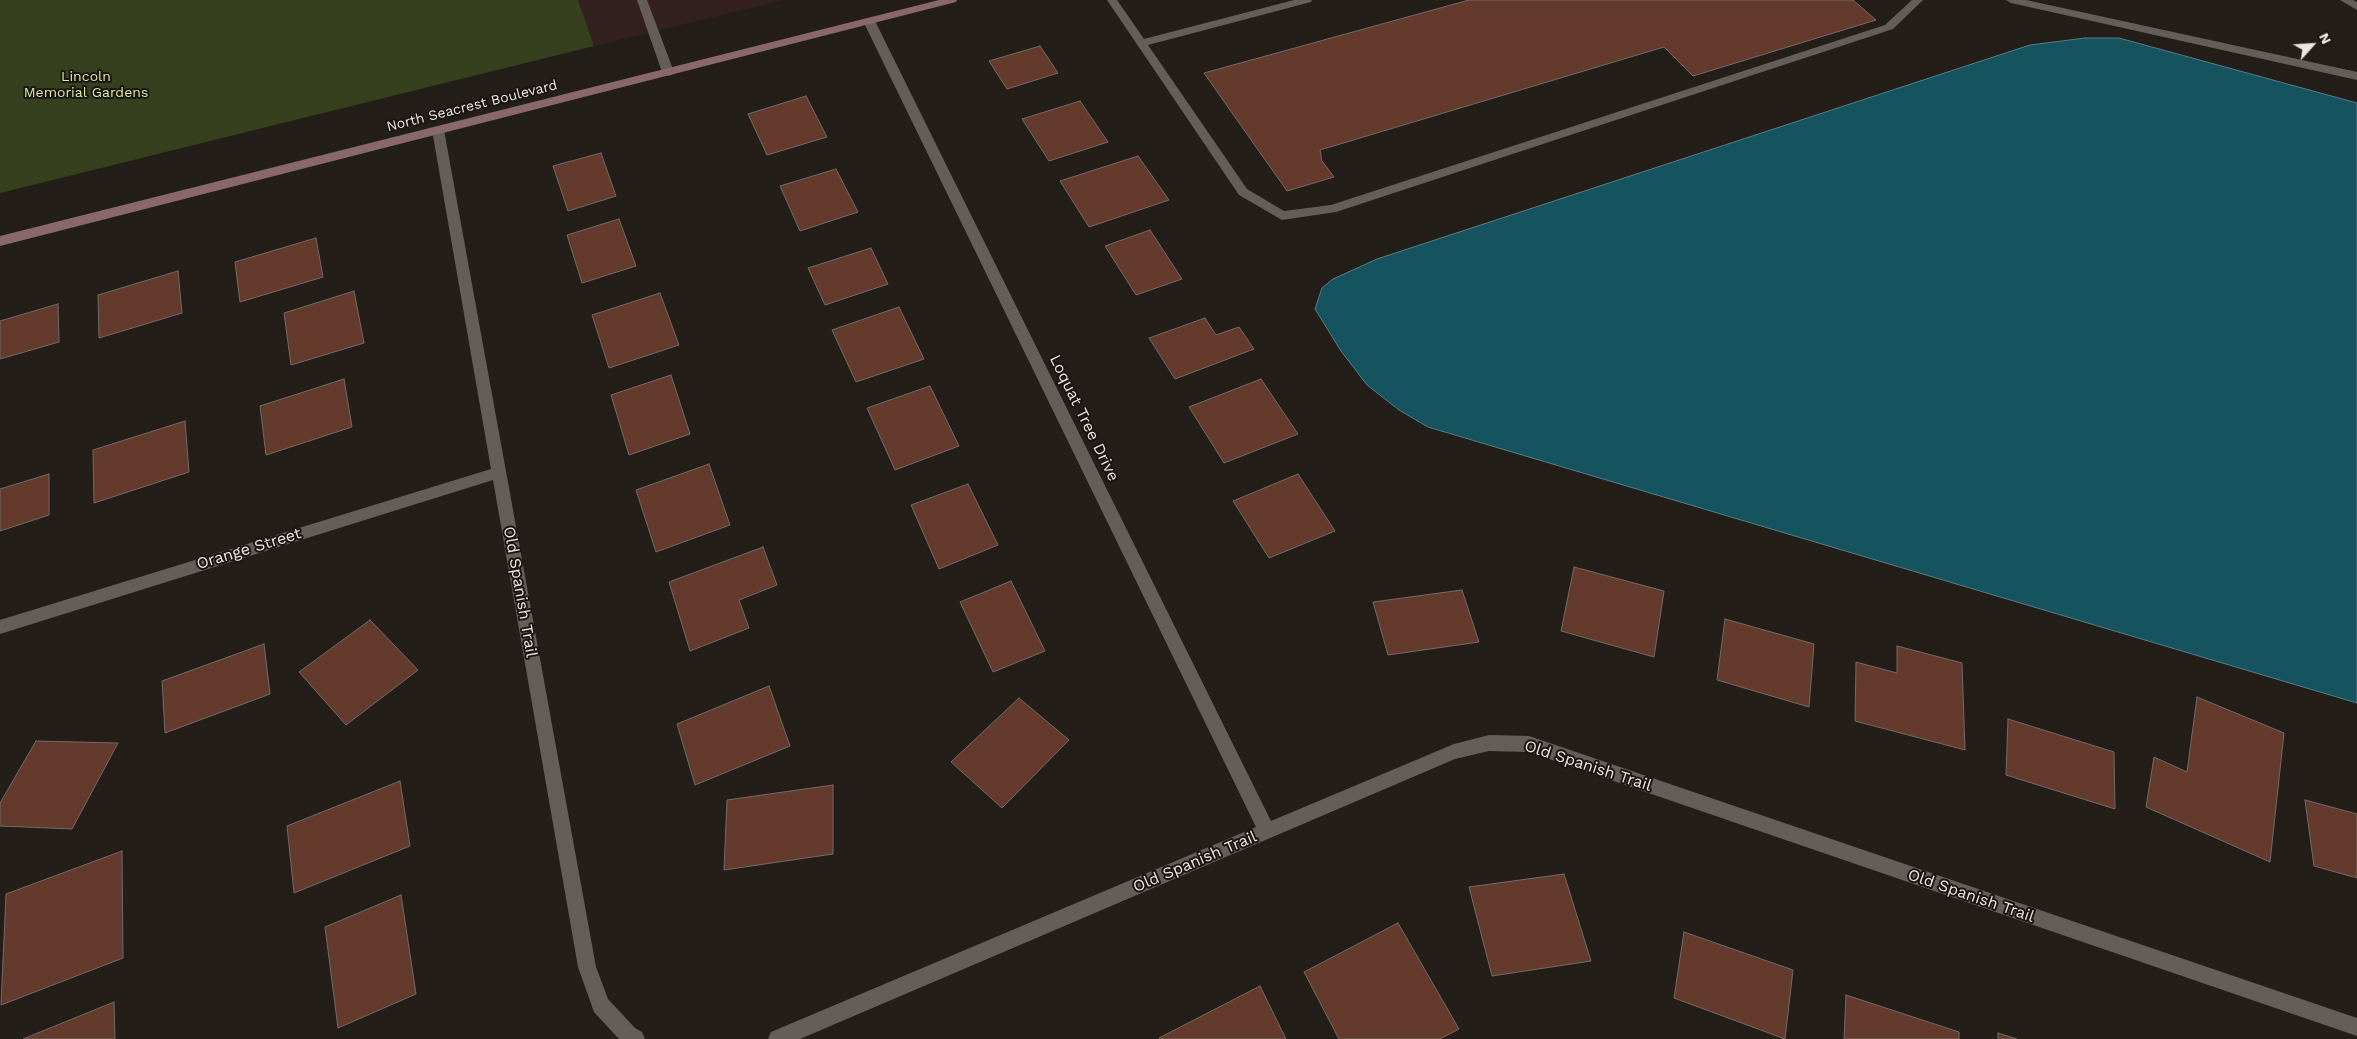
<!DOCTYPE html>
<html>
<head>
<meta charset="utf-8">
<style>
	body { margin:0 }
	#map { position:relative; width:2357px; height:1039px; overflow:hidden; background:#241e19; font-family:"Work Sans",sans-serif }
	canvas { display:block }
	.north { position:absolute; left:2287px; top:20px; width:50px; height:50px; -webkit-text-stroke:4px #1a1510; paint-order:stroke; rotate:64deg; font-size:14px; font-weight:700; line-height:20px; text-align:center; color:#eae6e3 }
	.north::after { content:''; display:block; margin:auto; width:18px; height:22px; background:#eae6e3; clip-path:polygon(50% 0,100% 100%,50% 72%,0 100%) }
</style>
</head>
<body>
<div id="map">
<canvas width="2357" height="1039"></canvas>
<div class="north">N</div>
</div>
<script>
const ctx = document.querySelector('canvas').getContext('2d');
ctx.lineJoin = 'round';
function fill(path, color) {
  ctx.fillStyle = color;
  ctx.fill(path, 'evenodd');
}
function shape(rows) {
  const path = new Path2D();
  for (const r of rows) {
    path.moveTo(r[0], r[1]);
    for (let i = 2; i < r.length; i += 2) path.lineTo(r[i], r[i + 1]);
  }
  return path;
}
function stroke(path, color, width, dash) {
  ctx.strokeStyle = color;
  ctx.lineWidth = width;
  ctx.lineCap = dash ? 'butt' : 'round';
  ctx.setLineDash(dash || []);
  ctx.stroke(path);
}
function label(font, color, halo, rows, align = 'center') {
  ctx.font = font + ' "Work Sans",sans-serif';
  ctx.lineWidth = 4;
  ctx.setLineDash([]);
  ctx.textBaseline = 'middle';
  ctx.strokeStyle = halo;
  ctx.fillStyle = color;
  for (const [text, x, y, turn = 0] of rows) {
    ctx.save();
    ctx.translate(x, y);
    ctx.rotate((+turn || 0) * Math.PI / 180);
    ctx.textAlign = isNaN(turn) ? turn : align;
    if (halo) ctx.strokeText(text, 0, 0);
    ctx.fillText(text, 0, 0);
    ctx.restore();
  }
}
const commercial = shape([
	[578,0,783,0,594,46]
]);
const green = shape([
	[0,0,578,0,594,46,0,193]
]);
const water = shape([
	[2085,38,2119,38,2357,103,2357,703,1428,427,1399,410,1367,385,1341,351,1315,309,1322,288,1333,279,1377,259,2030,45,2085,38]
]);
const building = shape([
	[1469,0,1853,0,1876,20,1693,76,1664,47,1320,150,1322,161,1334,177,1287,191,1204,73,1469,0],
	[1040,46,1058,73,1007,89,989,61,1040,46],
	[806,96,827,137,767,155,748,114,806,96],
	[1080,101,1108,142,1049,161,1022,119,1080,101],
	[601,153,616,196,568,211,553,166,601,153],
	[1138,156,1169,200,1089,227,1060,181,1138,156],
	[836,169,858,212,800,231,780,186,836,169],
	[619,219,636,266,582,283,567,235,619,219],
	[1150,230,1182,279,1136,295,1105,246,1150,230],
	[316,238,323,277,240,302,235,262,316,238],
	[871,248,888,284,825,305,808,268,871,248],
	[178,271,182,313,99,338,98,295,178,271],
	[354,291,364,343,291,365,284,313,354,291],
	[660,293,679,345,609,368,592,315,660,293],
	[58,304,59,342,0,359,0,321,58,304],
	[899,307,924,359,856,382,832,330,899,307],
	[1205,318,1216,335,1239,327,1254,349,1175,379,1149,338,1205,318],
	[671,375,690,434,629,455,611,395,671,375],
	[344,379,352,427,266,455,260,406,344,379],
	[1261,379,1298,434,1224,463,1189,407,1261,379],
	[930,386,959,446,895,470,867,408,930,386],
	[185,421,189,472,94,503,93,450,185,421],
	[709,464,730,525,656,552,636,490,709,464],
	[49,474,49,515,0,531,0,489,49,474],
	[1298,474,1335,531,1269,558,1233,501,1298,474],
	[968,484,998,545,939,569,911,505,968,484],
	[763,547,777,585,739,600,749,628,690,651,669,582,763,547],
	[1574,567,1664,591,1654,657,1561,631,1574,567],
	[1011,581,1045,651,993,672,960,602,1011,581],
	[1462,590,1479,642,1388,655,1373,602,1462,590],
	[1725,619,1814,644,1809,707,1717,680,1725,619],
	[370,620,418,670,346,725,299,672,370,620],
	[264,644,270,694,165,733,162,681,264,644],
	[1897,646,1962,663,1965,750,1855,721,1856,662,1897,673,1897,646],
	[769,686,790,746,695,785,677,724,769,686],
	[2197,697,2284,733,2270,862,2146,807,2154,757,2187,772,2197,697],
	[1019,698,1069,740,1002,808,951,762,1019,698],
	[2008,719,2114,752,2115,809,2006,775,2008,719],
	[36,741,118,743,72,829,0,826,0,803,36,741],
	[400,781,410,846,294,893,287,826,400,781],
	[833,785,833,854,724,870,727,800,833,785],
	[2305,800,2357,814,2357,878,2314,866,2305,800],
	[122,851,123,958,1,1005,6,894,122,851],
	[1564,874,1591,961,1492,976,1469,887,1564,874],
	[401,895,416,994,338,1028,325,927,401,895],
	[1398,923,1459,1029,1440,1039,1339,1039,1304,972,1398,923],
	[1684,932,1793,970,1785,1039,1674,998,1684,932],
	[1260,986,1286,1039,1160,1039,1159,1038,1260,986],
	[1846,995,1959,1032,1959,1039,1844,1039,1846,995],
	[114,1002,115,1039,23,1039,114,1002],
	[1998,1033,2017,1039,1998,1039,1998,1033]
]);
const lane = shape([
	[637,0,647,0,674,72,672,75,668,76,662,72,637,0],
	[1107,0,1117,0,1144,39,1294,0,1312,0,1311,2,1148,45,1247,189,1284,211,1331,205,1885,25,1912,0,1923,0,1893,29,1336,212,1282,220,1239,195,1107,0],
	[2006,0,2026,0,2357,72,2357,80,2011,3,2006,0],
	[2340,0,2353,0,2357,2,2357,10,2340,0]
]);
const street = shape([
	[869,18,875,21,1271,821,1454,744,1489,735,1529,736,2357,1018,2357,1036,1529,752,1489,751,1455,759,800,1039,768,1039,771,1032,1256,827,863,21,869,18],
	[438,126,444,130,596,967,608,999,635,1028,642,1032,645,1039,619,1039,594,1012,578,967,493,480,0,634,0,620,491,469,432,130,438,126]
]);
const secondary = shape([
	[939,0,957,0,956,2,0,246,0,236,939,0]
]);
const farParknames = [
	["Lincoln",86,77],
	["Memorial Gardens",86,93]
];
const farStreetnames = [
	["North Seacrest Boulevard",472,106,-14]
];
const streetNames = [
	["Loquat Tree Drive",1084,418,64],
	["Orange Street",249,549,-17],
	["Old Spanish Trail",520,592,80],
	["Old Spanish Trail",1588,766,18],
	["Old Spanish Trail",1195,862,-23],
	["Old Spanish Trail",1971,896,19]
];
fill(commercial, '#34211f');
fill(green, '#37401e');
fill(water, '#15535f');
stroke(water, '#557f87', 1);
fill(building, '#633a2c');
stroke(building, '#746b67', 1);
fill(lane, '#655e58');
fill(street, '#655e58');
fill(secondary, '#89686d');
label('14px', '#d6eba5', '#1a1510', farParknames);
label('14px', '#eae6e3', '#1a1510', farStreetnames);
label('16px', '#eae6e3', '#1a1510', streetNames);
</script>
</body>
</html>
